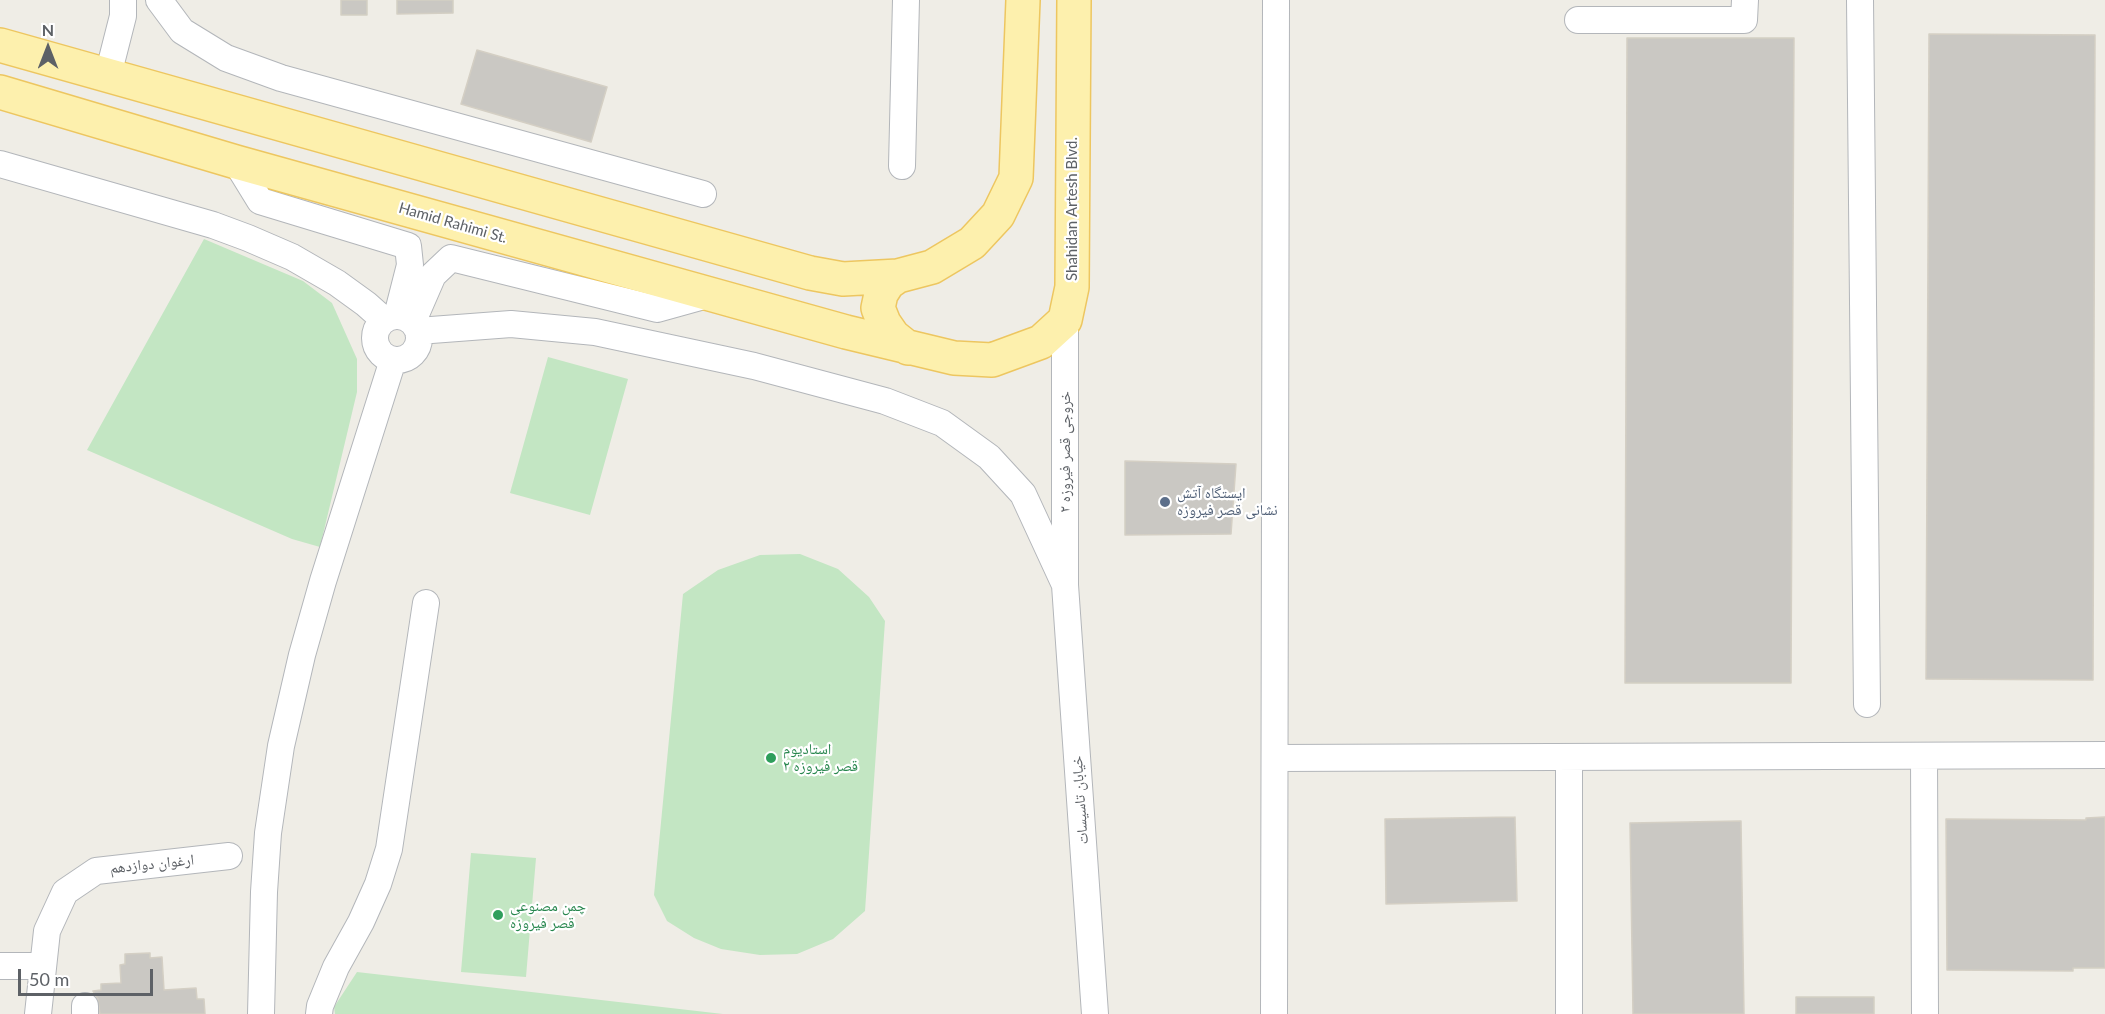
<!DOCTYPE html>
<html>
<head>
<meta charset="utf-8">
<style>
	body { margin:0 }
	#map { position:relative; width:2105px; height:1014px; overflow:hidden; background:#efede6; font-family:Lato,sans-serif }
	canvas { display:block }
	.north { position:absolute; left:18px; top:18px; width:60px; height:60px; -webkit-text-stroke:4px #fff; paint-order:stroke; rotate:0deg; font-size:16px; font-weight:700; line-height:24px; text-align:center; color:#5d6166 }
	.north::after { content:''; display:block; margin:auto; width:21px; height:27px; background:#5d6166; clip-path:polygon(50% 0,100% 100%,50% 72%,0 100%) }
	.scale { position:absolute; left:18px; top:969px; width:135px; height:27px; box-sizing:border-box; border:3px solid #5d6166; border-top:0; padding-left:8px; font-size:18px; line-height:21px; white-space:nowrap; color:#5d6166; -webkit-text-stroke:4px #fff; paint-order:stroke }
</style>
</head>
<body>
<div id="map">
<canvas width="2105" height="1014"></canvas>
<div class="north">N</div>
<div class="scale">50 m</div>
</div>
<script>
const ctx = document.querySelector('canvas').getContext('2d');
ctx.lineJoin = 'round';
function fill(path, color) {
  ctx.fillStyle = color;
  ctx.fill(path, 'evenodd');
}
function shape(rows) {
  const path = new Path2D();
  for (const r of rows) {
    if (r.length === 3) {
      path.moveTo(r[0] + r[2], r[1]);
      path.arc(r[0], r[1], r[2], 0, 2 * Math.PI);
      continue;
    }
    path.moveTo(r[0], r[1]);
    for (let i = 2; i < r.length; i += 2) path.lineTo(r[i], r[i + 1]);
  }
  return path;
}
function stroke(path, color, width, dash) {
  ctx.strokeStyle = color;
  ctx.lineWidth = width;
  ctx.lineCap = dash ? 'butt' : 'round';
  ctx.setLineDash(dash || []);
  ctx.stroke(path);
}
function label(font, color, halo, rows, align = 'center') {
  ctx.font = font + ' Lato,"Noto Naskh Arabic",sans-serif';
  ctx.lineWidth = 4.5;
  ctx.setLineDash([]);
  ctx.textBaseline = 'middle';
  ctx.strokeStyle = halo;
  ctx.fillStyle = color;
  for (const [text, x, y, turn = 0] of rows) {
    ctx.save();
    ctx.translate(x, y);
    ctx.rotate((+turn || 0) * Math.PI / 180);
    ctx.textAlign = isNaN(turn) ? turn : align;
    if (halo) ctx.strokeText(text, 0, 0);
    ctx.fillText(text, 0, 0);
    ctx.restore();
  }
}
const green = shape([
	[204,239,303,281,332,303,357,359,357,392,320,547,292,539,87,450],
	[548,357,628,379,590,515,510,493],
	[800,554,838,569,869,597,885,621,865,911,833,939,797,954,760,955,721,949,694,938,667,921,654,895,683,594,718,570,760,555],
	[471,853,536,858,526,977,461,972],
	[357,972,723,1014,335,1014,334,1007]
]);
const building = shape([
	[341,0,367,0,367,15,341,15,341,0],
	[397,0,453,0,453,13,397,14,397,0],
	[1929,34,2095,35,2093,680,1926,679,1929,34],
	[1627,38,1794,38,1791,683,1625,683,1627,38],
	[477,50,607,87,591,142,461,104,477,50],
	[1125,461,1236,464,1231,534,1125,535,1125,461],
	[1515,817,1517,901,1386,904,1385,819,1515,817],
	[2105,817,2105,968,2073,968,2073,971,1947,970,1946,819,2086,820,2086,818,2105,817],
	[1741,821,1744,1014,1633,1014,1630,823,1741,821],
	[150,953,150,958,162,957,164,990,196,988,197,999,204,999,205,1014,100,1014,98,999,93,991,101,990,101,984,121,983,120,965,125,964,125,954,150,953],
	[1796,997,1874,997,1874,1014,1796,1014,1796,997]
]);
const minor = shape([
	[159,0,182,31,226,58,281,78,703,194],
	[1860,0,1867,704],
	[1578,20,1744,20,1745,0],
	[108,75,123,16,123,0],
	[236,162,260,201,408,246,410,265,397,316],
	[0,164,213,225,248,238,292,257,337,283,366,304,384,320],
	[902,166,906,0],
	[397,338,22],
	[1065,320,1065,585,1095,1014],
	[413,321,433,275,451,258,657,309,711,294],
	[418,331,511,324,595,332,754,366,885,401,942,423,989,457,1023,494,1065,585],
	[1924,756,1925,1014],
	[1276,758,2105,755],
	[0,966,43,966],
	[85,1006,85,1014],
	[38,1014,47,931,65,892,96,871,229,856],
	[261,1014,264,892,268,833,281,746,302,655,323,581,393,360],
	[319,1014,320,1006,336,967,361,922,378,884,389,849,426,603],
	[1274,1014,1276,0],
	[1569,1014,1569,757]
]);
const major = shape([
	[0,45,810,273,843,279,898,276,932,267,972,243,998,215,1016,178,1023,0],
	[0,92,236,162,846,332,954,358,992,360,1041,342,1065,320,1072,287,1074,0],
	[898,276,888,283,881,294,878,308,884,323,893,336,908,348]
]);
const markers = [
	[1165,502,6,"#5c6f8a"],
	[771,758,6,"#2e9e5b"],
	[498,915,6,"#2e9e5b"]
];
const streetNames = [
	["Shahidan Artesh Blvd.",1072,209,-90],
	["Hamid Rahimi St.",453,223,16],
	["خروجی قصر فیروزه ۲",1065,452,-90],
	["خیابان تاسیسات",1080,800,-94],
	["ارغوان دوازدهم",152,864,-6]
];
const serviceNames = [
	["ایستگاه آتش",1177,493],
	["نشانی قصر فیروزه",1177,510]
];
const leisureNames = [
	["استادیوم",783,749],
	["قصر فیروزه ۲",783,766],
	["چمن مصنوعی",510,906],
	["قصر فیروزه",510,923]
];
fill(green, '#c3e6c3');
fill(building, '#cac8c3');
stroke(building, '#d4cfc4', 1.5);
stroke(minor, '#b3b6ba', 28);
stroke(major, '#edc660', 36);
stroke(minor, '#fff', 26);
stroke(major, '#fdf0ad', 33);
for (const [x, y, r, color] of markers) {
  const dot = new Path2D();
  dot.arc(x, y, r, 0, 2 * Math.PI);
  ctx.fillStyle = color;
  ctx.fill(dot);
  stroke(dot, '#fff', 2);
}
label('15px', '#5d6166', '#fff', streetNames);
label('15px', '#4e5e75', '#fff', serviceNames, 'left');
label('15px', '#27864d', '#fff', leisureNames, 'left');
</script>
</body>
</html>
